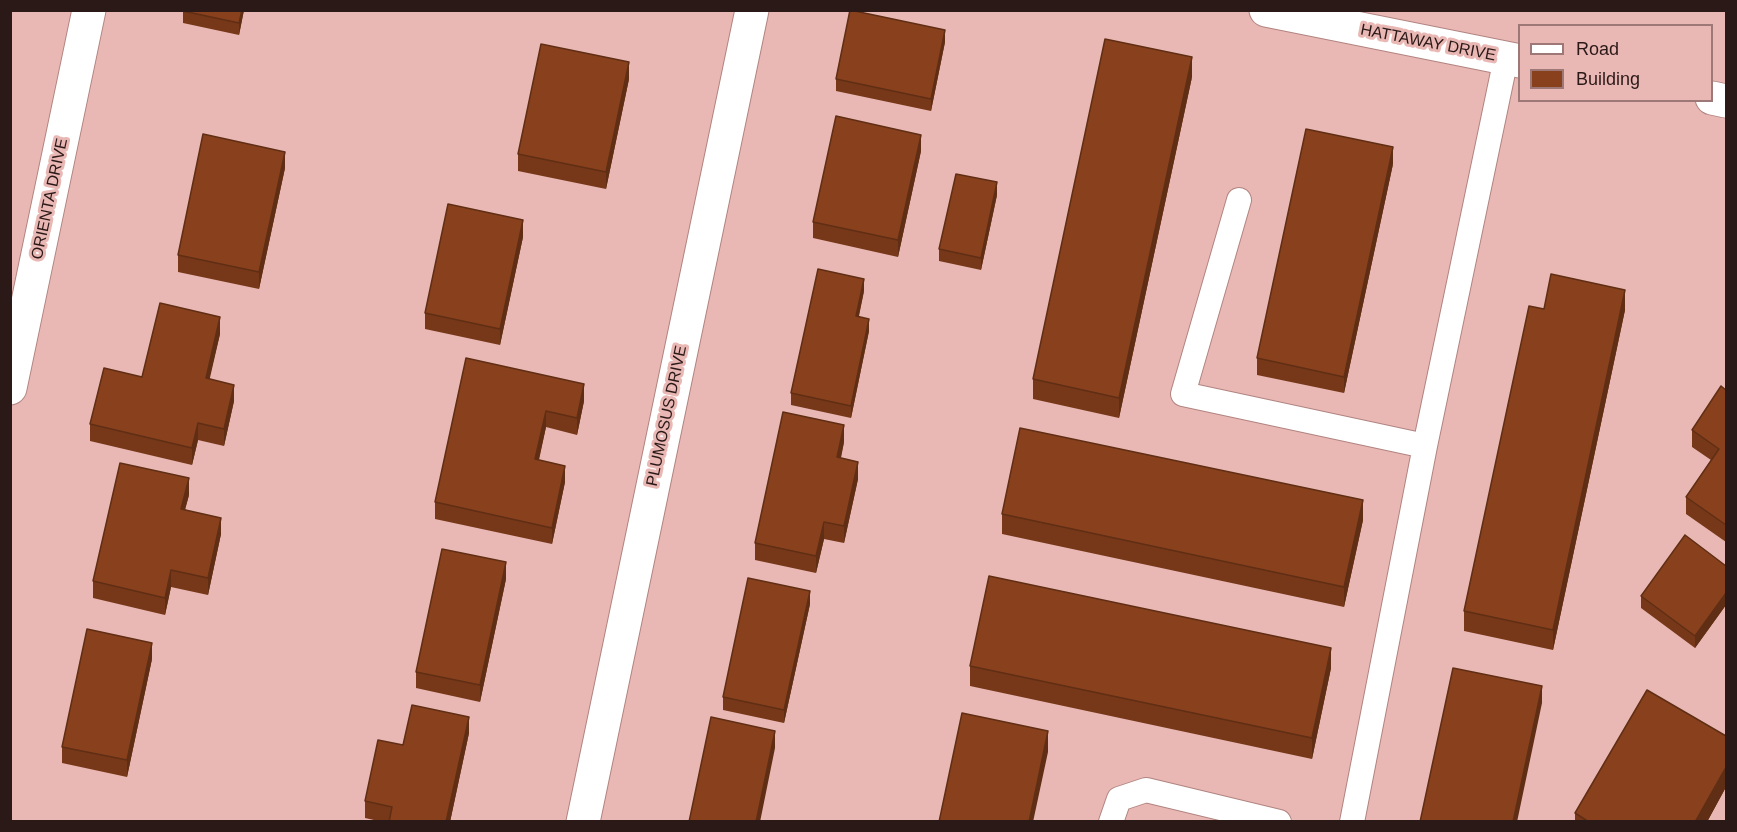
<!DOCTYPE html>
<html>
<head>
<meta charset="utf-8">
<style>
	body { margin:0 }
	#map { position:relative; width:1737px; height:832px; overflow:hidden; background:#e9b8b4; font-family:Helvetica,sans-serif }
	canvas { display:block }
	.frame { position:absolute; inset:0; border:12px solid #2b1918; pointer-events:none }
	.legend { position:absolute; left:1518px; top:24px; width:195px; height:78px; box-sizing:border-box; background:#e9b8b4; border:2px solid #9d7876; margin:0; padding:8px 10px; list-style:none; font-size:18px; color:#2b1918 }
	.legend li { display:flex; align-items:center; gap:12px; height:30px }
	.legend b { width:30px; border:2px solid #9d7876 }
</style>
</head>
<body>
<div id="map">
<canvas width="1737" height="832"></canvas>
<div class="frame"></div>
<ul class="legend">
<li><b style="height:8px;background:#fff"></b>Road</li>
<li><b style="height:16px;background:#89411d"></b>Building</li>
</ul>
</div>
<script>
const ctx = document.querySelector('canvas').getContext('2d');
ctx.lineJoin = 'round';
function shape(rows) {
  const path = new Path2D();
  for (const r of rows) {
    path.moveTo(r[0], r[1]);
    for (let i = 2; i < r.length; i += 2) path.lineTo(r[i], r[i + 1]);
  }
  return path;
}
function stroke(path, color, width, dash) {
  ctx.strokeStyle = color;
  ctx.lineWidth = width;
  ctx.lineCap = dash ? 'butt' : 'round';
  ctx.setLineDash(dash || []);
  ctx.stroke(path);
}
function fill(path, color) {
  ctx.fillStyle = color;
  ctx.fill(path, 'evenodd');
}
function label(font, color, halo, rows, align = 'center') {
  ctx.font = font + ' Helvetica,sans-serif';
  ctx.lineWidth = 6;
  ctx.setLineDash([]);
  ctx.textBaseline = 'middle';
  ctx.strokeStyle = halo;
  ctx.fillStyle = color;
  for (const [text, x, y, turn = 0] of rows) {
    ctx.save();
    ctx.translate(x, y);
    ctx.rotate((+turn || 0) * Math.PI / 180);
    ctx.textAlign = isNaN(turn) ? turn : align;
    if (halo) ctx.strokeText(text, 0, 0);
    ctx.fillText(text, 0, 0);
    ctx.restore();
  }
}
const service = shape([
	[1239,200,1183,394,1425,446],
	[1111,822,1119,799,1146,790,1279,822],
	[1352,822,1425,446,1506,58]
]);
const minor = shape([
	[10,388,89,10],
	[583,822,752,10]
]);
const tertiary = shape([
	[1266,10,1520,61],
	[1712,98,1726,101]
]);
const wall = shape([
	[183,10,244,10,239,35,183,23],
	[945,42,931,111,836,91,836,79],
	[1192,77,1119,418,1033,399,1033,379],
	[629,79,606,189,518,171,518,154],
	[921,151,898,257,813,238,813,222],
	[1393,164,1344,393,1257,375,1257,358],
	[285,168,259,289,178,272,178,255],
	[997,195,981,270,939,261,939,249],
	[523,237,500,345,425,329,425,313],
	[864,291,859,316,869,331,851,418,791,405,791,393],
	[1544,309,1625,310,1553,650,1464,631,1464,611],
	[220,334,209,379,234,401,224,446,198,440,192,465,90,441,90,424,142,377],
	[466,358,584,401,577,435,546,427,539,460,565,482,552,544,435,519,435,502],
	[1726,390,1726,542,1686,514,1686,497,1711,460,1692,447,1692,430],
	[844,442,841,458,858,479,844,543,824,539,816,573,755,560,755,543],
	[189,495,185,509,221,534,208,595,171,587,165,615,93,598,93,581],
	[1002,514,1363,520,1344,607,1002,534],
	[1726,566,1726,605,1695,648,1641,608,1641,596],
	[506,579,480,702,416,688,416,672],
	[810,604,784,723,723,710,723,697],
	[152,659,127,777,62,763,62,747],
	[970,666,1331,668,1312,759,970,686],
	[469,733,450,822,383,822,365,818,365,801,403,745],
	[1726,787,1707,822,1575,822,1575,813]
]);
const shadedWall = shape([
	[242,10,244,10,239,35,239,23],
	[945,30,945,42,931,111,931,99],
	[1192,57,1192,77,1119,418,1119,398],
	[629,62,629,79,606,189,606,172],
	[921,135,921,151,898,257,898,240],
	[1393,147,1393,164,1344,393,1344,377],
	[285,152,285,168,259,289,259,272],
	[997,182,997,195,981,270,981,258],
	[523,220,523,237,500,345,500,329],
	[864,279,864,291,856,328,856,316],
	[1625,290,1625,310,1553,650,1553,630],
	[220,317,220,334,206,395,206,378],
	[869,319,869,331,851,418,851,406],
	[584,384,584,401,577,435,577,418],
	[234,385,234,401,224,446,224,429],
	[546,411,546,427,535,476,535,459],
	[198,423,198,440,192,465,192,448],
	[844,425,844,442,837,474,837,457],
	[858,462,858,479,844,543,844,526],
	[565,466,565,482,552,544,552,528],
	[189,478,189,495,181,525,181,509],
	[1363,500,1363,520,1344,607,1344,587],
	[221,518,221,534,208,595,208,578],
	[824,522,824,539,816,573,816,556],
	[506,562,506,579,480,702,480,685],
	[171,570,171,587,165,615,165,598],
	[810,591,810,604,784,723,784,710],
	[1726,593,1726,605,1695,648,1695,636],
	[152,643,152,659,127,777,127,760],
	[1331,648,1331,668,1312,759,1312,738],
	[1542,686,1542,703,1517,822,1513,822],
	[469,717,469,733,450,822,446,822],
	[775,731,775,748,760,822,756,822],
	[1048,731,1048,752,1033,822,1029,822],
	[1726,767,1726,787,1707,822,1695,822]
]);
const building = shape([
	[183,10,242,10,239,23,183,11,183,10],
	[850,10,945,30,931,99,836,79,850,10],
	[1105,39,1192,57,1119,398,1033,379,1105,39],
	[541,44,629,62,606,172,518,154,541,44],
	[836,116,921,135,898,240,813,222,836,116],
	[1306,129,1393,147,1344,377,1257,358,1306,129],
	[203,134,285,152,259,272,178,255,203,134],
	[956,174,997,182,981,258,939,249,956,174],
	[448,204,523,220,500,329,425,313,448,204],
	[818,269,864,279,856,316,869,319,851,406,791,393,818,269],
	[1551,274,1625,290,1553,630,1464,611,1529,306,1544,309,1551,274],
	[160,303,220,317,206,378,234,385,224,429,198,423,192,448,90,424,104,368,142,377,160,303],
	[466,358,584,384,577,418,546,411,535,459,565,466,552,528,435,502,466,358],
	[1721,386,1726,390,1726,525,1686,497,1719,449,1692,430,1721,386],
	[783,412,844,425,837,457,858,462,844,526,824,522,816,556,755,543,783,412],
	[1020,428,1363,500,1344,587,1002,514,1020,428],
	[120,463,189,478,181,509,221,518,208,578,171,570,165,598,93,581,120,463],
	[1685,535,1726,566,1726,593,1695,636,1641,596,1685,535],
	[442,549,506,562,480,685,416,672,442,549],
	[989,576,1331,648,1312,738,970,666,989,576],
	[748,578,810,591,784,710,723,697,748,578],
	[87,629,152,643,127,760,62,747,87,629],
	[1453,668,1542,686,1513,822,1420,822,1453,668],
	[1647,690,1726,736,1726,767,1695,822,1589,822,1575,813,1647,690],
	[412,705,469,717,446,822,389,822,392,807,365,801,378,740,403,745,412,705],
	[962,713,1048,731,1029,822,939,822,962,713],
	[711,717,775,731,756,822,689,822,711,717]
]);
const streetNames = [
	["HATTAWAY DRIVE",1428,43,11],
	["ORIENTA DRIVE",50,199,-78],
	["PLUMOSUS DRIVE",667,416,-78]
];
stroke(service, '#b18480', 26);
stroke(minor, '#b18480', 35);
stroke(tertiary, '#b18480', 35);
stroke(service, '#fff', 24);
stroke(minor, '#fff', 33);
stroke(tertiary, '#fff', 33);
fill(wall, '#763819');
fill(shadedWall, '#602e14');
fill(building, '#89411d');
stroke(building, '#602e14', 1.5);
label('16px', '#2b1918', '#e9b8b4', streetNames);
</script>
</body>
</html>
